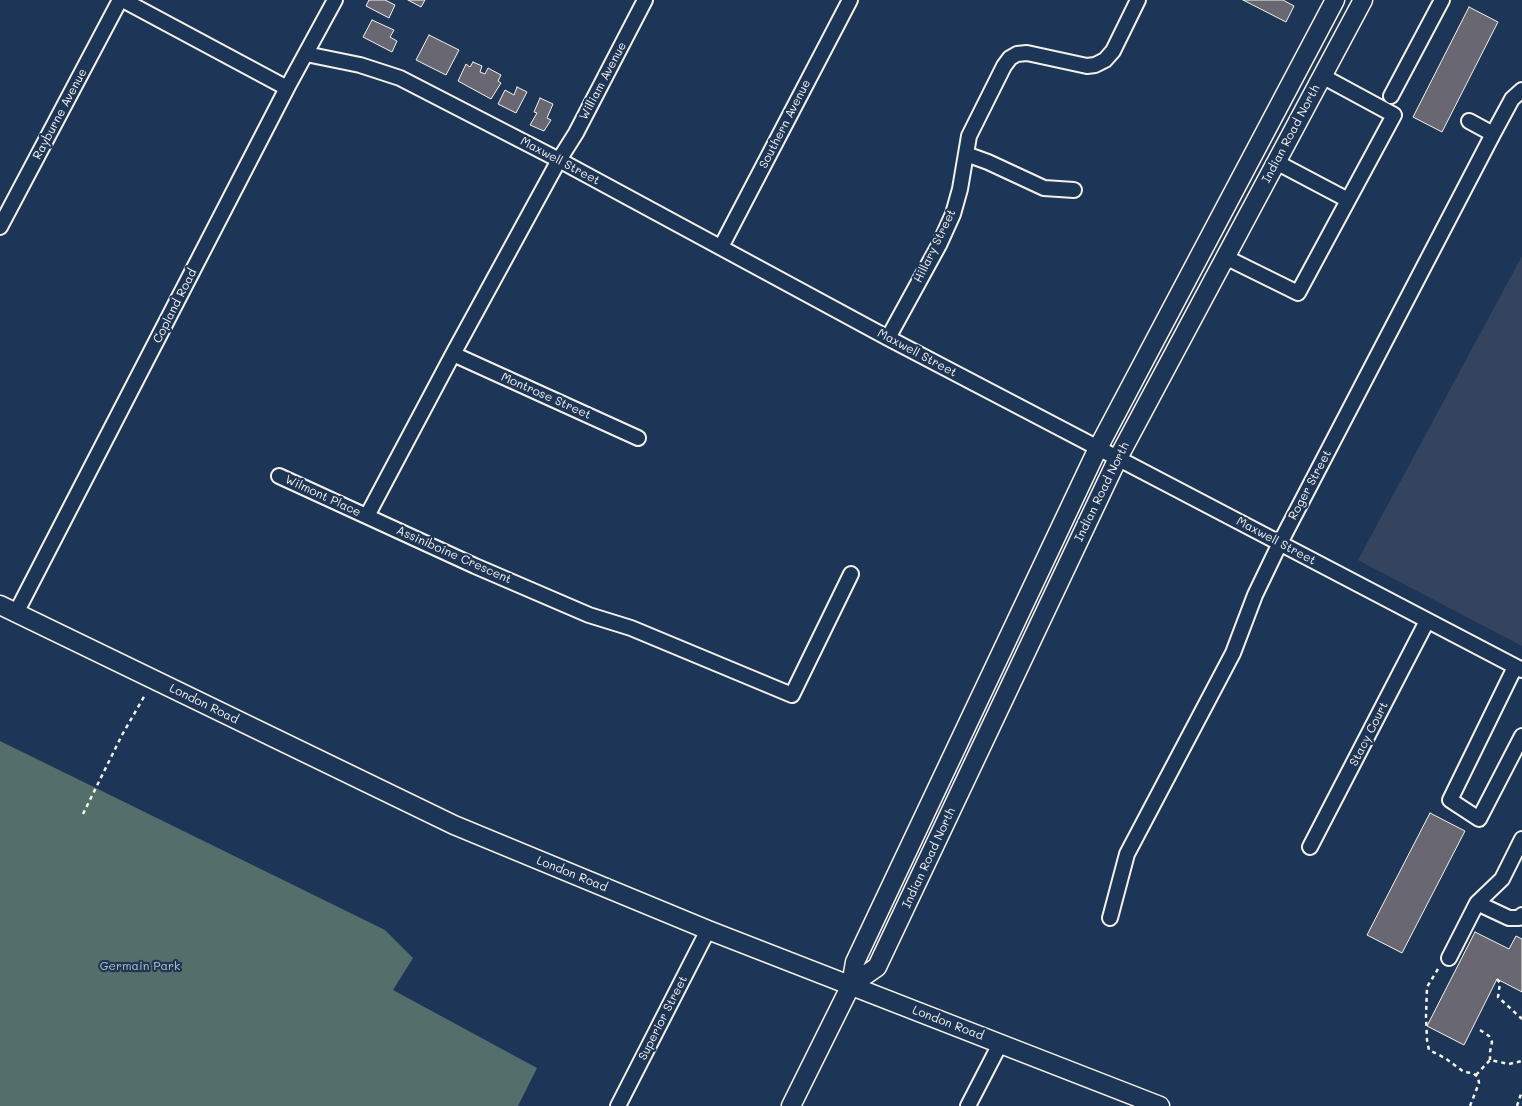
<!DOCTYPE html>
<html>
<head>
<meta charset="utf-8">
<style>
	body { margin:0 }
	canvas { display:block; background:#1d3557 }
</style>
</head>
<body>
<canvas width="1522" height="1106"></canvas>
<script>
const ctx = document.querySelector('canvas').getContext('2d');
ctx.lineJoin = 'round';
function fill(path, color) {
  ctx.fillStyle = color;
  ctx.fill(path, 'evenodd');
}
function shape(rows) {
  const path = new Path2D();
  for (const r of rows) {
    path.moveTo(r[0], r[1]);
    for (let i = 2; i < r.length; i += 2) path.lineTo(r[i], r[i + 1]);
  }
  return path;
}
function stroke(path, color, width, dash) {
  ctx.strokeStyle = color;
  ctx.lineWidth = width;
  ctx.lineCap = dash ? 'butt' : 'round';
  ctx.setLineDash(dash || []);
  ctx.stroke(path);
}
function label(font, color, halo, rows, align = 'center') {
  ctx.font = font + ' Mali,sans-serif';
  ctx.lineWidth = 4.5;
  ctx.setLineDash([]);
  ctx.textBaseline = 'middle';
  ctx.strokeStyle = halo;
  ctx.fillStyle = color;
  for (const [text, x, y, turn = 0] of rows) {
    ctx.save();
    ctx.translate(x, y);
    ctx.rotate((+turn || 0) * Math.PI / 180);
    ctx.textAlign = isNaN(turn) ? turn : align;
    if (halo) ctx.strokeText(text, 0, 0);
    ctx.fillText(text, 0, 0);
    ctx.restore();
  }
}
const built = shape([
	[1522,256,1522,646,1358,560]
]);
const green = shape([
	[0,741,385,930,413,958,393,990,537,1068,518,1106,0,1106]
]);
const building = shape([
	[369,0,385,0,395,5,389,18,366,6,369,0],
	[408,0,425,0,421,7,408,0],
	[1243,0,1283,0,1294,6,1286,22,1243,0],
	[1469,7,1498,22,1442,132,1413,117,1469,7],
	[372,20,394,30,390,37,397,41,392,52,363,37,372,20],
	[429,35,459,50,446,75,416,60,429,35],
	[473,62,482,66,480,72,485,74,488,68,501,75,498,81,501,83,491,99,458,81,466,64,470,67,473,62],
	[517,87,527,92,516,113,498,104,505,90,514,95,517,87],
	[540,98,553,104,547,118,551,120,544,131,530,125,537,113,534,112,540,98],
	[1430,813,1465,831,1402,953,1367,935,1430,813],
	[1475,932,1509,949,1516,936,1522,939,1522,992,1497,979,1464,1045,1427,1026,1475,932]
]);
const path = shape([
	[83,814,122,735,145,695],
	[1438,969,1427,987,1426,1016,1427,1040,1429,1050,1445,1058,1464,1072,1473,1073,1478,1077,1479,1083,1470,1106],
	[1497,979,1500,983,1498,997,1522,1019],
	[1480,1030,1489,1036,1492,1042,1490,1052,1490,1060],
	[1476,1075,1490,1060,1509,1064,1522,1061],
	[1517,1106,1522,1091]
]);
const minor = shape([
	[123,0,287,88],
	[306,54,360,65,400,78,559,160,888,338,1522,670],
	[1391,96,1442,0],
	[1469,121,1493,134],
	[966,154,988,162,1044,188,1074,190],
	[1276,162,1348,200],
	[0,227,120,0],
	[721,247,850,0],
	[1225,257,1298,293,1394,115,1322,76],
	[888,338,939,245,953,214,960,189,969,136,1004,66,1010,58,1017,54,1027,53,1087,66,1095,65,1105,60,1113,51,1138,0],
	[453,354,638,438],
	[279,476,475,566,589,615,631,628,792,695,851,574],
	[367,516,453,354,559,160,576,133,645,0],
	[16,613,287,88,335,0],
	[1515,667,1450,800,1479,819,1522,736],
	[1310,847,1427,621],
	[1477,903,1509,918,1519,918,1522,915],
	[1110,918,1127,854,1233,653,1255,595,1280,543,1493,134,1512,99,1522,90],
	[1449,958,1477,903,1502,879,1522,839],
	[618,1106,708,930],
	[968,1106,1000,1044]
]);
const major = shape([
	[0,605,454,825,708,930,1160,1106],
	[851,985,877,967,1118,458,1363,0],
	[791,1106,851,985,855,962,1098,448,1335,0]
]);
const streetNames = [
	["William Avenue",603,81,-62],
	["Rayburne Avenue",60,114,-62],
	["Southern Avenue",785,124,-63],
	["Indian Road North",1291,134,-62],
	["Maxwell Street",560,161,28],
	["Hillary Street",935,246,-64],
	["Copland Road",175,306,-63],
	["Maxwell Street",917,353,28],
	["Montrose Street",546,396,24],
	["Roger Street",1310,485,-62],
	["Indian Road North",1102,492,-64],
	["Wilmont Place",323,496,25],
	["Maxwell Street",1276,541,28],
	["Assiniboine Crescent",454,555,24],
	["London Road",204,704,26],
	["Stacy Court",1369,734,-63],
	["Indian Road North",929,858,-65],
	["London Road",572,874,22],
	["Superior Street",663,1018,-63],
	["London Road",948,1023,21]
];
const parkNames = [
	["Germain Park",140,966]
];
fill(built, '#34445f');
fill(green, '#546e6b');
fill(building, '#696872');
stroke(building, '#f4f1e8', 1);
stroke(minor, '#f4f1e8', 18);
stroke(major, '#f4f1e8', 21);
stroke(path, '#f4f1e8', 2.5, [4, 4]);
stroke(minor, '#1d3557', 14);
stroke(major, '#1d3557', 18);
label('12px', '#f4f1e8', '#1d3557', streetNames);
label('12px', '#bcc3bc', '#1d3557', parkNames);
</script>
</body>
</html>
